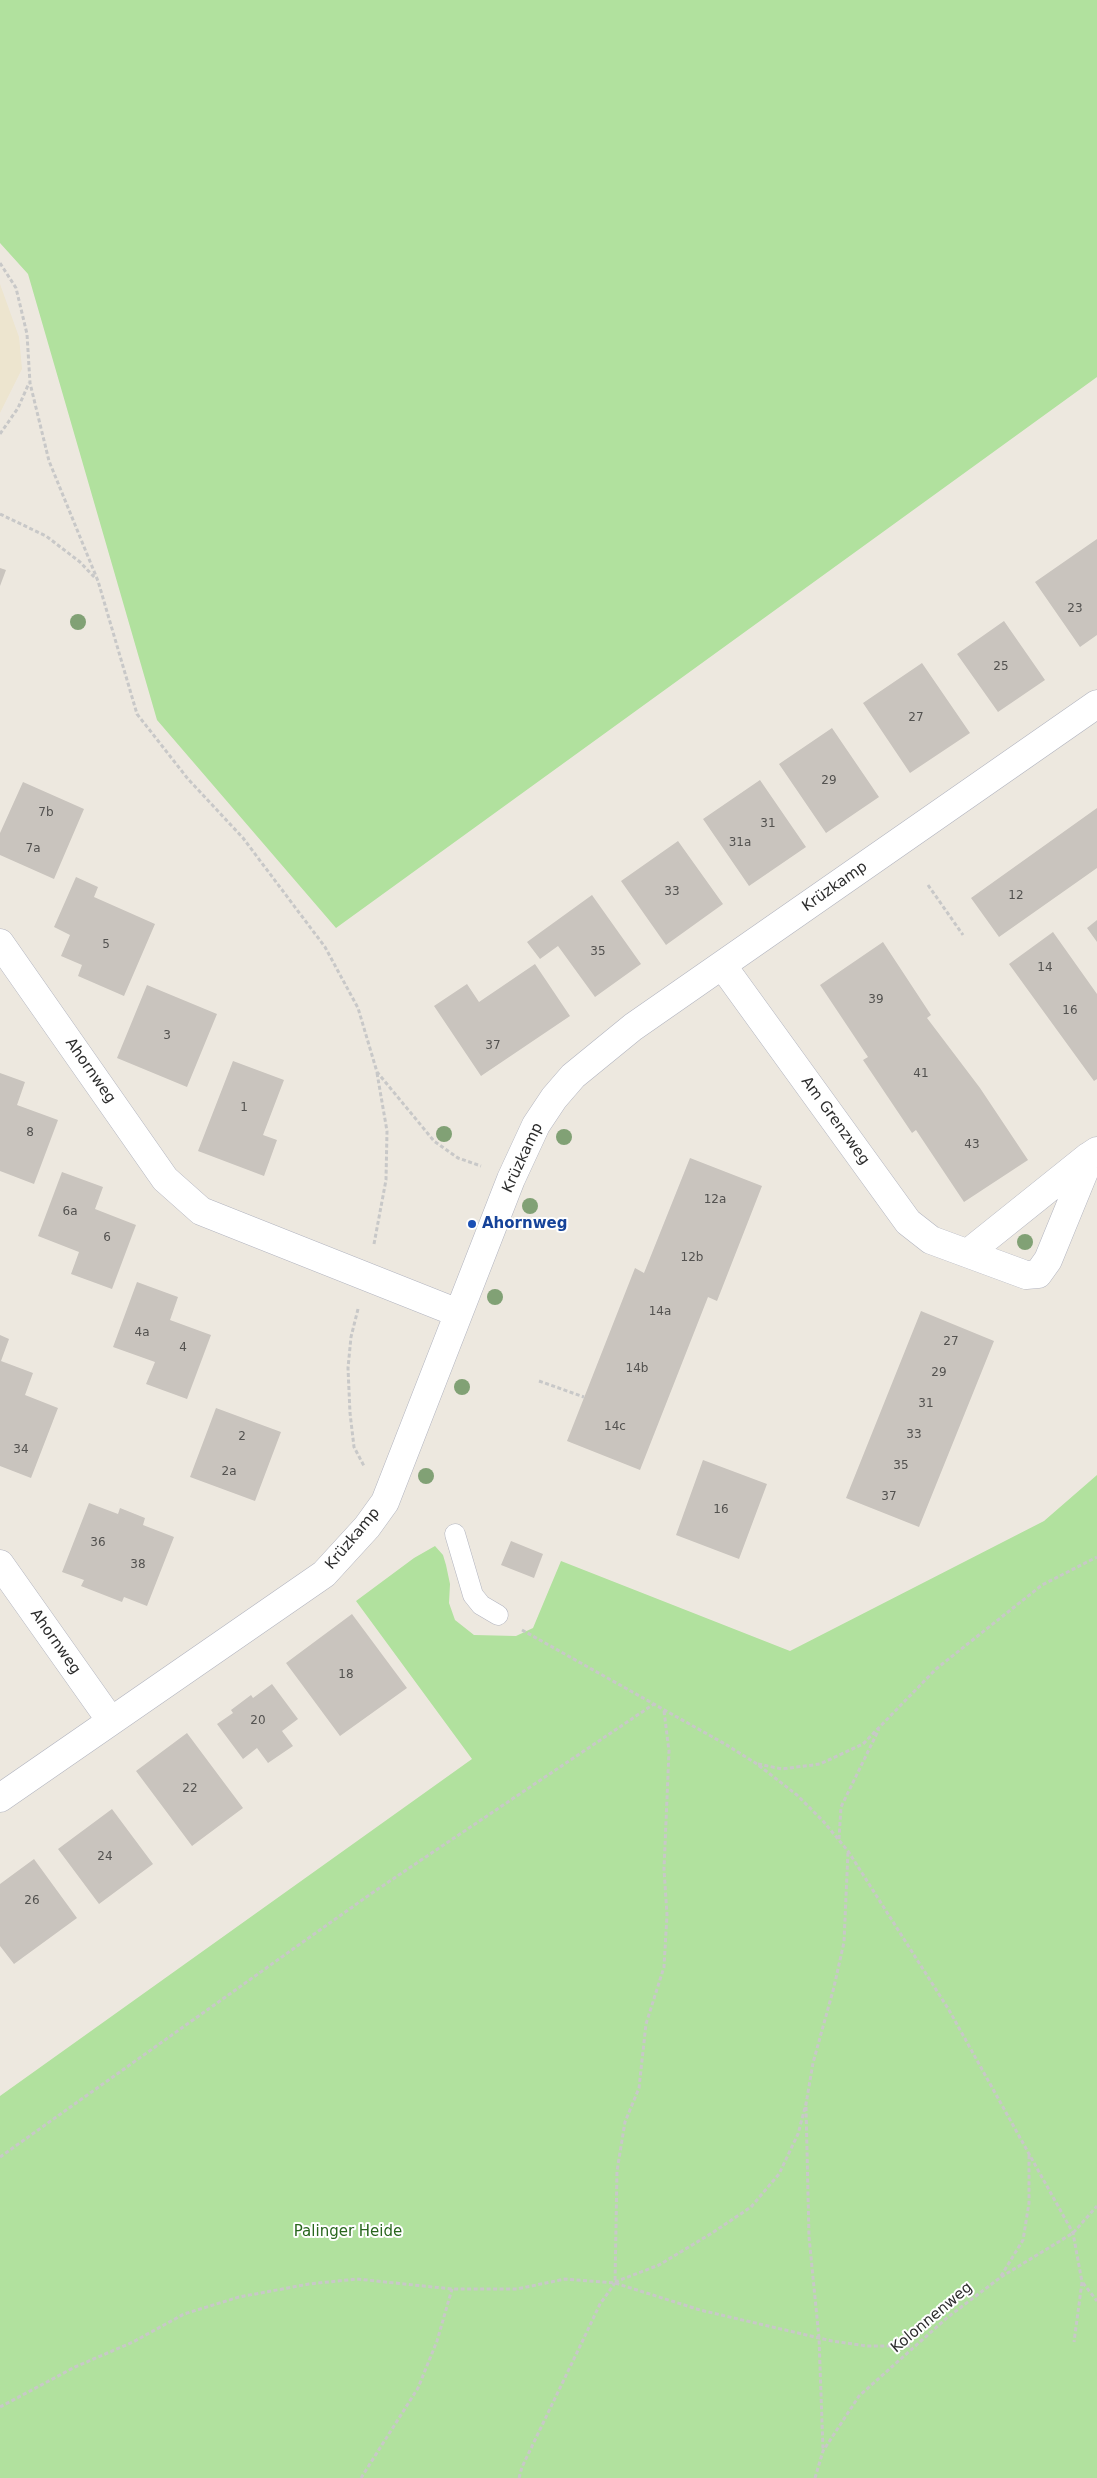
<!DOCTYPE html>
<html>
<head>
<meta charset="utf-8">
<style>
	body { margin:0 }
	canvas { display:block; background:#ede8df }
</style>
</head>
<body>
<canvas width="1097" height="2478"></canvas>
<script>
const ctx = document.querySelector('canvas').getContext('2d');
ctx.lineJoin = 'round';
function fill(path, color) {
  ctx.fillStyle = color;
  ctx.fill(path, 'evenodd');
}
function shape(rows) {
  const path = new Path2D();
  for (const r of rows) {
    path.moveTo(r[0], r[1]);
    for (let i = 2; i < r.length; i += 2) path.lineTo(r[i], r[i + 1]);
  }
  return path;
}
function stroke(path, color, width, dash) {
  ctx.strokeStyle = color;
  ctx.lineWidth = width;
  ctx.lineCap = dash ? 'butt' : 'round';
  ctx.setLineDash(dash || []);
  ctx.stroke(path);
}
function label(font, color, halo, rows, align = 'center') {
  ctx.font = font + ' "DejaVu Sans",sans-serif';
  ctx.lineWidth = 4;
  ctx.setLineDash([]);
  ctx.textBaseline = 'middle';
  ctx.strokeStyle = halo;
  ctx.fillStyle = color;
  for (const [text, x, y, turn = 0] of rows) {
    ctx.save();
    ctx.translate(x, y);
    ctx.rotate((+turn || 0) * Math.PI / 180);
    ctx.textAlign = isNaN(turn) ? turn : align;
    if (halo) ctx.strokeText(text, 0, 0);
    ctx.fillText(text, 0, 0);
    ctx.restore();
  }
}
const education = shape([
	[0,284,19,337,22,369,0,413]
]);
const green = shape([
	[0,0,1097,0,1097,377,336,928,157,720,28,274,0,243],
	[1097,1475,1097,2478,0,2478,0,2096,472,1759,356,1601,414,1558,435,1546,443,1555,446,1565,450,1584,449,1603,455,1620,474,1635,516,1636,533,1628,561,1561,790,1651,1044,1521]
]);
const building = shape([
	[1097,539,1097,635,1080,647,1035,582],
	[0,568,6,570,0,586],
	[1004,621,1045,680,998,712,957,654],
	[922,663,970,733,910,773,863,703],
	[832,728,879,797,826,833,779,764],
	[760,780,806,847,749,886,703,819],
	[23,782,84,809,54,879,0,855,0,833],
	[1097,808,1097,868,999,937,971,898],
	[678,841,723,904,666,945,621,881],
	[76,877,98,887,94,897,155,924,124,996,78,976,82,965,61,956,70,935,54,927],
	[592,895,641,964,595,997,558,946,540,959,527,942],
	[1097,920,1097,942,1087,928],
	[1053,932,1097,994,1097,1079,1094,1081,1009,964],
	[883,942,931,1015,927,1018,980,1088,1028,1160,964,1202,916,1130,912,1133,863,1060,868,1057,820,985],
	[535,964,570,1016,481,1076,434,1006,467,984,479,1002],
	[147,985,217,1014,187,1087,117,1058],
	[233,1061,284,1080,263,1135,277,1140,264,1176,198,1151],
	[0,1073,25,1082,17,1105,58,1120,34,1184,0,1171],
	[690,1158,762,1186,717,1301,708,1297,640,1470,567,1441,635,1268,644,1273],
	[62,1172,103,1187,95,1209,136,1225,112,1289,71,1274,79,1252,38,1236],
	[137,1282,178,1297,170,1320,211,1335,187,1399,146,1384,155,1362,113,1347],
	[921,1311,994,1341,919,1527,846,1498],
	[0,1335,9,1339,1,1361,33,1373,25,1395,58,1408,31,1478,0,1466],
	[216,1408,281,1432,255,1501,190,1477],
	[703,1460,767,1484,739,1559,676,1535],
	[89,1503,118,1514,120,1508,145,1518,143,1525,174,1537,147,1606,124,1597,122,1602,81,1586,84,1580,62,1572],
	[511,1541,543,1554,534,1578,501,1565],
	[352,1614,407,1688,340,1736,286,1663],
	[272,1684,298,1719,282,1731,293,1746,268,1763,257,1748,243,1759,217,1724,233,1713,231,1710,251,1695,253,1698],
	[187,1733,243,1808,192,1846,136,1771],
	[112,1809,153,1864,99,1904,58,1849],
	[34,1859,77,1918,14,1964,0,1946,0,1884]
]);
const path = shape([
	[0,263,16,288,27,334,30,383,49,461,98,581,137,714,188,779,243,838,325,947,358,1008,377,1072,434,1141,458,1158,481,1166],
	[0,434,18,408,29,383],
	[0,514,46,536,80,562,96,579],
	[928,885,963,935],
	[374,1244,386,1180,387,1131,377,1073],
	[358,1309,351,1337,348,1368,350,1413,354,1447,364,1466],
	[539,1381,584,1397],
	[522,1630,725,1744,757,1764,797,1795,823,1821,848,1851,949,2010,1073,2233,1082,2282,1074,2342],
	[758,1764,782,1769,820,1764,863,1744,936,1669,1042,1585,1097,1557],
	[839,1839,841,1807,879,1729],
	[806,2107,809,2237,819,2338,823,2450],
	[0,2157,372,1893,654,1704],
	[1001,2276,1023,2240,1029,2203,1029,2154],
	[615,2282,659,2265,712,2233,751,2207,779,2174,798,2134,806,2104,813,2063,834,1987,844,1942,848,1852],
	[1083,2283,1097,2301],
	[0,2407,75,2367,133,2342,184,2314,239,2297,309,2284,357,2279,452,2289,517,2289,565,2279,615,2283,700,2310,832,2341,867,2346,913,2346],
	[361,2478,418,2388,437,2341,452,2289],
	[519,2478,522,2467,583,2340,600,2304,615,2283,617,2171,625,2122,639,2088,646,2024,664,1967,667,1915,664,1869,669,1751,664,1711],
	[815,2478,823,2451,859,2396,948,2317,1001,2277,1073,2233,1097,2206]
]);
const service = shape([
	[455,1534,473,1595,481,1605,498,1615]
]);
const minor = shape([
	[0,943,165,1179,201,1211,458,1313],
	[722,965,908,1222,931,1240,1026,1275,1038,1274,1048,1260,1091,1155,1097,1151],
	[968,1253,1089,1156],
	[0,1564,111,1721],
	[0,1798,324,1574,367,1527,385,1502,511,1179,536,1125,554,1098,573,1076,633,1027,1097,704]
]);
const trees = [
	[78,622],
	[444,1134],
	[564,1137],
	[530,1206],
	[1025,1242],
	[495,1297],
	[462,1387],
	[426,1476]
];
const markers = [
	[472,1224,5,"#1a4fb4"]
];
const numberNames = [
	["23",1075,609],
	["25",1001,667],
	["27",916,718],
	["29",829,781],
	["7b",46,813],
	["31",768,824],
	["31a",740,843],
	["7a",33,849],
	["33",672,892],
	["12",1016,896],
	["5",106,945],
	["35",598,952],
	["14",1045,968],
	["39",876,1000],
	["16",1070,1011],
	["3",167,1036],
	["37",493,1046],
	["41",921,1074],
	["1",244,1108],
	["8",30,1133],
	["43",972,1145],
	["12a",715,1200],
	["6a",70,1212],
	["6",107,1238],
	["12b",692,1258],
	["14a",660,1312],
	["4a",142,1333],
	["27",951,1342],
	["4",183,1348],
	["14b",637,1369],
	["29",939,1373],
	["31",926,1404],
	["14c",615,1427],
	["33",914,1435],
	["2",242,1437],
	["34",21,1450],
	["35",901,1466],
	["2a",229,1472],
	["37",889,1497],
	["16",721,1510],
	["36",98,1543],
	["38",138,1565],
	["18",346,1675],
	["20",258,1721],
	["22",190,1789],
	["24",105,1857],
	["26",32,1901]
];
const streetNames = [
	["Krüzkamp",835,887,-35],
	["Ahornweg",90,1071,55],
	["Am Grenzweg",835,1121,54],
	["Krüzkamp",523,1158,-65],
	["Krüzkamp",353,1539,-50],
	["Ahornweg",55,1642,55],
	["Kolonnenweg",932,2318,-40]
];
const transitNames = [
	["Ahornweg",482,1224]
];
const parkNames = [
	["Palinger Heide",348,2232]
];
fill(education, '#ede5cf');
fill(green, '#b1e19e');
fill(building, '#c9c4be');
stroke(service, '#b2b4bf', 21);
stroke(minor, '#b2b4bf', 29);
stroke(path, '#c8c8c8', 3, [4, 2.5]);
stroke(service, '#fff', 20);
stroke(minor, '#fff', 28);
ctx.fillStyle = '#81a175';
for (const [x, y] of trees) {
  ctx.beginPath();
  ctx.arc(x, y, 8, 0, 2 * Math.PI);
  ctx.fill();
}
for (const [x, y, r, color] of markers) {
  const dot = new Path2D();
  dot.arc(x, y, r, 0, 2 * Math.PI);
  ctx.fillStyle = color;
  ctx.fill(dot);
  stroke(dot, '#fff', 2);
}
label('12px', '#535250', null, numberNames);
label('15px', '#2c2c2c', '#fff', streetNames);
label('bold 15px', '#164399', '#fff', transitNames, 'left');
label('15px', '#29671e', '#fff', parkNames);
</script>
</body>
</html>
